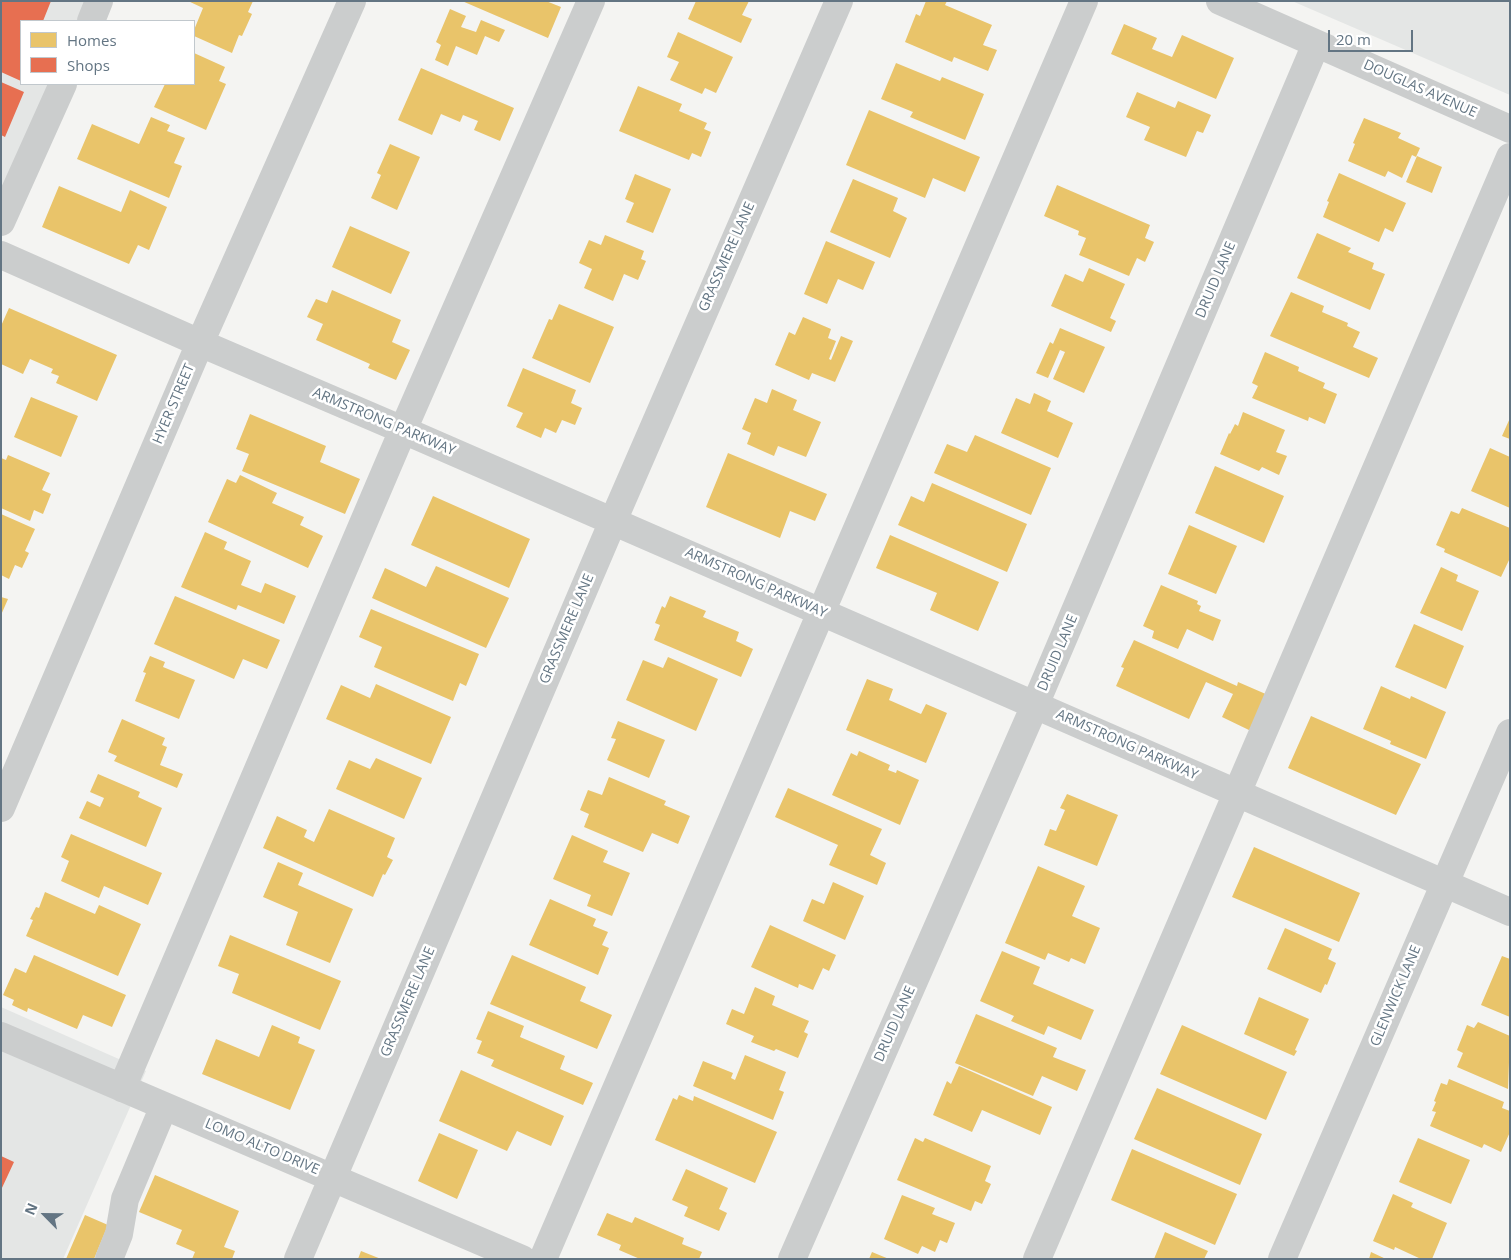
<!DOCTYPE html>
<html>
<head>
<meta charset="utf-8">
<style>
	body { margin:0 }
	#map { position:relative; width:1511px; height:1260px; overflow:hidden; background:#f4f4f2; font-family:"Open Sans",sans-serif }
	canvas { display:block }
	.frame { position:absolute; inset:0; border:2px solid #637583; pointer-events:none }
	.legend { position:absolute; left:20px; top:20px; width:175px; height:65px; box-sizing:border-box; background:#fff; border:1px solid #c1c8cd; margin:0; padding:6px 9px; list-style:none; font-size:15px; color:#637583 }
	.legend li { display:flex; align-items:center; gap:10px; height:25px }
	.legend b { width:25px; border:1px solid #c1c8cd }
	.north { position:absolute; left:20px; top:1190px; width:50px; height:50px; -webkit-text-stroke:4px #fff; paint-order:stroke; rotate:293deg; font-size:14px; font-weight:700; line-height:20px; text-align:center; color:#637583 }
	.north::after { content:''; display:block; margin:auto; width:18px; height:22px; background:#637583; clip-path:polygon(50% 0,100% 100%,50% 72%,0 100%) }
	.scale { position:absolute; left:1328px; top:30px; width:85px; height:22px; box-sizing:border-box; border:2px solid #637583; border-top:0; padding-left:6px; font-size:15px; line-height:18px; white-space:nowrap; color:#637583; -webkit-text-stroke:4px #fff; paint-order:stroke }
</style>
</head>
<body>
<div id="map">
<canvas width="1511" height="1260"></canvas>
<div class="frame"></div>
<ul class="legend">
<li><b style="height:14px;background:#e9c46a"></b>Homes</li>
<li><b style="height:14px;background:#e76f51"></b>Shops</li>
</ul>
<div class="north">N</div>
<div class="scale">20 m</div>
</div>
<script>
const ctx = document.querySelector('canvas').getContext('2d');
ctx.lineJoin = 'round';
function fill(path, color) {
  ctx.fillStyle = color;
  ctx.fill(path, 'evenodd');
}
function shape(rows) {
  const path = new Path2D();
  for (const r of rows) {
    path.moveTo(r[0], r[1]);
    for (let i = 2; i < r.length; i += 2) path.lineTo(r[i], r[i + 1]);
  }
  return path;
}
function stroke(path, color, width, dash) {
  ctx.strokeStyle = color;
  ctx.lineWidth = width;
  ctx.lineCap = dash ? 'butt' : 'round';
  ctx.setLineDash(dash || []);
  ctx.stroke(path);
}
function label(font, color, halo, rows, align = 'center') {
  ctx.font = font + ' "Open Sans",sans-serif';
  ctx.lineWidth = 5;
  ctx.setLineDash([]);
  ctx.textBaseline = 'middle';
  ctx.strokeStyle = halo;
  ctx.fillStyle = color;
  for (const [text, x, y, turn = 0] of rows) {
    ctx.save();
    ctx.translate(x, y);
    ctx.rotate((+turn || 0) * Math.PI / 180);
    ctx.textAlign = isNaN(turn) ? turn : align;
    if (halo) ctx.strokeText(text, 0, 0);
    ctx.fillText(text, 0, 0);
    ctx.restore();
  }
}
const built = shape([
	[1,1,99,1,91,21,21,21,21,84,64,84,1,226],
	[1292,1,1510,1,1510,95],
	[1,1007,146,1071,63,1259,1,1259]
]);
const homes = shape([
	[188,1,253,1,248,12,252,14,242,36,239,35,232,53,194,36,194,30,203,8],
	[462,1,546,1,561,7,548,38],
	[696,1,749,1,742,15,752,19,741,43,688,19],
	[926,1,947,1,945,5,992,25,983,45,997,50,988,71,954,57,952,62,905,42,916,14,920,16],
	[450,9,466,16,461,27,476,32,481,20,505,30,499,42,485,36,477,55,456,46,448,66,435,60,441,45,436,42],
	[1124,24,1157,38,1152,49,1172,57,1182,35,1234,58,1216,99,1111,54],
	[678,32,733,57,716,93,705,88,702,94,670,80,679,62,667,57],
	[194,53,225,67,219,81,226,84,206,130,154,107,165,84,194,84],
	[896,63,940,81,942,77,984,94,965,140,910,117,913,112,881,99],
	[421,68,514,108,500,141,474,130,478,121,463,115,460,122,441,114,432,135,398,120],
	[638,86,682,104,679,111,707,123,704,129,711,132,701,157,692,153,689,160,619,131],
	[1137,92,1175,108,1178,101,1211,115,1203,133,1197,131,1186,157,1144,140,1150,127,1126,117],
	[869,110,980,157,965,192,933,178,925,198,846,165],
	[151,117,170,125,167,131,185,138,174,163,182,166,169,198,77,159,92,124,139,144],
	[1364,118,1401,133,1398,138,1420,148,1416,157,1412,155,1402,178,1388,171,1385,177,1348,161,1355,144,1353,143],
	[390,144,420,157,397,210,371,198,381,175,377,173],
	[1417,156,1442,167,1432,193,1406,182],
	[1339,173,1406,203,1393,232,1385,228,1379,242,1323,217,1329,202,1327,201],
	[635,174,671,189,653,233,626,222,634,203,625,199],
	[853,179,898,198,893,211,907,218,890,258,830,232],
	[1057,185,1150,225,1145,238,1154,242,1145,262,1137,258,1129,276,1079,255,1086,238,1078,235,1079,231,1044,216],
	[59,186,121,212,130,190,167,207,149,250,138,245,129,264,42,227],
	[350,226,410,252,391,294,332,267],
	[1317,233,1351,248,1348,252,1374,263,1372,269,1385,274,1370,310,1297,278],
	[605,235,644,251,641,259,646,261,638,280,624,274,613,301,584,288,592,269,579,263,589,240,601,245],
	[826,241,875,262,863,290,838,279,827,304,804,294],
	[1089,268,1125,284,1110,318,1116,321,1111,332,1051,306,1065,274,1083,282],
	[332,290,401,320,392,342,410,350,396,380,368,368,370,364,316,340,323,324,307,317,316,299,327,303],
	[1291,292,1324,306,1322,312,1348,323,1347,326,1360,332,1353,347,1378,358,1369,378,1270,336],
	[559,304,614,327,590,383,532,358,549,319,552,320],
	[9,308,117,355,97,401,56,383,59,376,51,373,53,369,30,359,23,374,1,364,1,326],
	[803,317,831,329,828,338,836,341,829,359,831,360,841,336,853,341,835,382,812,373,809,380,775,365,789,332,795,335],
	[1060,328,1105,347,1084,393,1053,379,1065,352,1060,350,1048,378,1036,373,1050,342,1053,344],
	[1265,352,1299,367,1298,371,1325,383,1323,388,1337,394,1325,424,1309,417,1308,421,1252,398,1258,386,1252,383],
	[523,368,576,390,571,403,582,408,575,425,562,420,556,433,545,428,541,438,516,427,523,413,507,406],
	[772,389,797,400,793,410,821,422,806,457,778,446,774,456,747,444,751,433,742,429,755,398,767,403],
	[1034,393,1051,401,1047,411,1073,423,1058,458,1001,433,1016,398,1030,404],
	[31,397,78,416,61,457,14,437],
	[1243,412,1285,430,1276,452,1287,456,1279,475,1262,467,1259,471,1220,454,1229,433,1230,434,1235,424,1238,426],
	[250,414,326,446,320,462,360,479,345,514,242,471,249,454,236,449],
	[1510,418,1510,439,1502,436],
	[975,435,1051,468,1031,515,934,473,947,444,967,452],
	[1490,448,1510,457,1510,508,1471,491],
	[728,453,827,494,815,521,790,511,780,538,706,507],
	[8,455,50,473,42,490,51,494,43,514,34,510,30,521,1,508,1,458,6,460],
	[1215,466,1284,496,1264,543,1195,513],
	[240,475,277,493,272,503,304,517,300,525,323,536,308,568,208,522,227,479,236,483],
	[932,483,1027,524,1007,572,898,525,911,496,924,502],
	[433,496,530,539,509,588,411,545],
	[1462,508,1510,528,1510,558,1501,577,1444,552,1445,549,1436,545,1451,511,1459,514],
	[1,514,35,529,25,551,29,553,22,568,15,565,9,579,1,575],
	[1189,525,1237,546,1216,594,1168,574],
	[205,532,227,542,224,549,251,561,241,585,261,593,265,583,296,596,284,624,238,605,236,610,181,587],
	[890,535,999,582,978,631,930,610,937,593,876,568],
	[436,566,509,598,486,648,372,598,385,568,426,587],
	[1441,567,1458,575,1456,581,1479,591,1462,631,1420,613],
	[1161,585,1198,601,1197,604,1201,606,1199,611,1221,620,1213,641,1187,629,1178,649,1152,638,1154,631,1143,626],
	[175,596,280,640,267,669,243,659,234,679,154,644],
	[670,596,706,611,703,617,739,632,736,641,753,649,741,677,654,640,660,625,655,623,662,606,665,608],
	[1,597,8,599,1,615],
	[371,609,479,654,466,686,460,683,453,701,374,667,382,647,359,637],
	[1414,624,1464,646,1446,689,1395,667],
	[1134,640,1237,686,1238,682,1268,695,1251,731,1222,717,1233,694,1206,682,1189,719,1116,686,1124,668,1121,667],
	[150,656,165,662,163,667,195,680,179,719,135,701,146,673,143,672],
	[668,657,718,679,696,731,626,700,643,660,663,668],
	[867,679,893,689,889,700,921,714,926,704,947,713,926,763,846,730],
	[376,684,451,717,431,764,326,719,341,685,370,698],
	[1381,686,1410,699,1411,696,1446,712,1426,759,1390,744,1391,741,1363,729],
	[1311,716,1421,764,1396,815,1288,768],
	[122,719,165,738,162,745,167,747,160,765,183,774,177,788,114,761,117,756,108,752],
	[618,721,665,740,649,778,607,760,616,739,611,738],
	[859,751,890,765,888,770,896,773,897,770,919,780,900,825,832,795,851,753,857,756],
	[376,758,422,778,404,819,336,789,349,760,370,769],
	[98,774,140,792,138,797,162,808,146,847,79,818,87,801,100,807,104,798,90,792],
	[609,777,666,801,664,805,690,816,678,844,652,833,643,852,584,827,589,814,580,810,588,790,602,795],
	[788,788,882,829,870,855,886,863,877,885,829,865,838,845,775,817],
	[1067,794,1118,815,1097,866,1044,845,1050,829,1056,831,1065,810,1060,808],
	[329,809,395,838,387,857,393,860,385,875,383,874,373,897,263,848,277,816,307,830,304,837,314,842],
	[71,834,162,873,148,905,104,886,99,898,61,881,69,861,61,857],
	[572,835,608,851,603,862,630,873,612,916,587,906,591,895,553,879],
	[1254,847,1360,893,1339,942,1232,897],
	[278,862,303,873,298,885,353,909,330,963,286,945,298,912,263,897],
	[1038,866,1085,886,1072,916,1100,928,1085,964,1071,958,1069,962,1048,953,1045,960,1005,943],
	[833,882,864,896,845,940,803,921,812,899,824,904],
	[45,892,95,914,99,905,141,924,118,976,26,936,33,920,30,919,36,907,39,908],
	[550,899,596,919,593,926,608,932,602,945,609,948,598,975,529,945],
	[770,925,836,955,829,971,823,968,813,990,799,984,798,988,751,967],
	[1285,928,1332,949,1328,959,1336,963,1327,985,1325,984,1321,993,1267,969],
	[230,935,341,981,320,1030,232,993,239,974,218,966],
	[1002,951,1040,967,1033,984,1094,1010,1081,1040,1048,1026,1044,1035,1011,1021,1014,1016,980,1001],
	[34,955,126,995,112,1027,83,1015,77,1029,28,1008,27,1012,12,1005,14,1000,3,995,15,968,26,973],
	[512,955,586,987,580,1001,612,1015,597,1049,490,1004],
	[1502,956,1510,959,1510,1017,1481,1005],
	[755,987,775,996,772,1005,809,1021,804,1032,808,1034,798,1058,776,1049,774,1051,751,1042,754,1036,726,1024,732,1009,744,1014],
	[1259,997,1309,1019,1295,1050,1297,1051,1294,1056,1244,1034],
	[488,1011,524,1026,520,1037,565,1056,560,1069,593,1083,583,1105,491,1066,494,1060,477,1053,482,1041,476,1039],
	[976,1014,1057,1048,1053,1057,1086,1070,1077,1091,1042,1076,1033,1096,955,1063],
	[1478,1022,1510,1036,1508,1089,1457,1067,1463,1053,1457,1050,1467,1025,1474,1028],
	[272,1025,300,1037,298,1043,315,1050,290,1110,202,1074,216,1039,259,1057],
	[1182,1025,1287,1072,1266,1120,1160,1074],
	[745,1055,786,1072,779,1090,784,1092,773,1120,693,1086,703,1061,733,1073,731,1078,735,1080],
	[959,1066,1052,1107,1040,1135,982,1110,972,1132,933,1115,947,1081,951,1084],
	[461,1070,564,1116,551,1146,517,1131,507,1151,439,1121],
	[1449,1079,1504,1102,1502,1108,1510,1111,1510,1132,1501,1152,1484,1144,1482,1148,1430,1126,1436,1112,1432,1111,1436,1102,1434,1101,1441,1083,1447,1085],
	[1157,1088,1262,1134,1240,1185,1134,1139],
	[679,1095,693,1101,694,1096,777,1132,755,1183,655,1140,673,1098,677,1100],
	[439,1133,478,1150,457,1199,418,1181],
	[915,1138,923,1142,925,1138,991,1166,985,1181,991,1184,982,1204,975,1201,971,1211,897,1180],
	[1418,1138,1470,1160,1451,1204,1399,1182],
	[1132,1149,1237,1194,1215,1245,1111,1200],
	[686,1169,728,1188,719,1209,727,1213,719,1231,684,1216,688,1207,672,1200],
	[155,1175,239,1211,224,1247,235,1251,232,1259,192,1259,195,1252,176,1244,182,1230,139,1212],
	[1393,1194,1413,1203,1411,1207,1447,1223,1432,1259,1421,1259,1395,1247,1394,1250,1373,1241],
	[902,1195,935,1208,932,1214,955,1223,947,1243,940,1240,935,1252,922,1246,918,1254,884,1239],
	[607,1213,632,1223,635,1217,684,1238,682,1244,702,1252,699,1259,640,1259,619,1250,621,1245,597,1235],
	[85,1215,108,1225,94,1259,66,1259],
	[1165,1232,1208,1251,1204,1259,1154,1259],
	[361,1251,381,1259,358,1259],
	[872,1252,889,1259,869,1259],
	[1371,1252,1386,1259,1369,1259]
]);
const shops = shape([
	[1,1,51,1,43,21,21,21,21,81,1,72],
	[1,82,24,92,5,137,1,135],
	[1,1156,14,1162,1,1190]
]);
const minor = shape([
	[1220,1,1510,129],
	[91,21,99,1],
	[1,222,63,84],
	[1,255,200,343,403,430,1510,912],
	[1,808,200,343,352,1],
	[1,1036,522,1259],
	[122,1088,403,430,591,1],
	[109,1259,119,1234,125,1199,164,1106],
	[298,1259,613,521,839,1],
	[543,1259,1084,1],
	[792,1259,1035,705,1316,44],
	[1037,1259,1510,157],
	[1282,1259,1510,733]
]);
const streetNames = [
	["DOUGLAS AVENUE",1420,89,24],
	["GRASSMERE LANE",727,257,-66],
	["DRUID LANE",1216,280,-67],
	["HYER STREET",174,404,-67],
	["ARMSTRONG PARKWAY",384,422,23],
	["ARMSTRONG PARKWAY",756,583,24],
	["GRASSMERE LANE",567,629,-67],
	["DRUID LANE",1058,653,-67],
	["ARMSTRONG PARKWAY",1127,745,24],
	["GLENWICK LANE",1396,996,-67],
	["GRASSMERE LANE",408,1002,-67],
	["DRUID LANE",895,1024,-66],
	["LOMO ALTO DRIVE",262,1147,23]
];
fill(built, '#e4e6e5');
fill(homes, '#e9c46a');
fill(shops, '#e76f51');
stroke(minor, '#cbcdcd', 28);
label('14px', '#637583', '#fff', streetNames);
</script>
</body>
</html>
